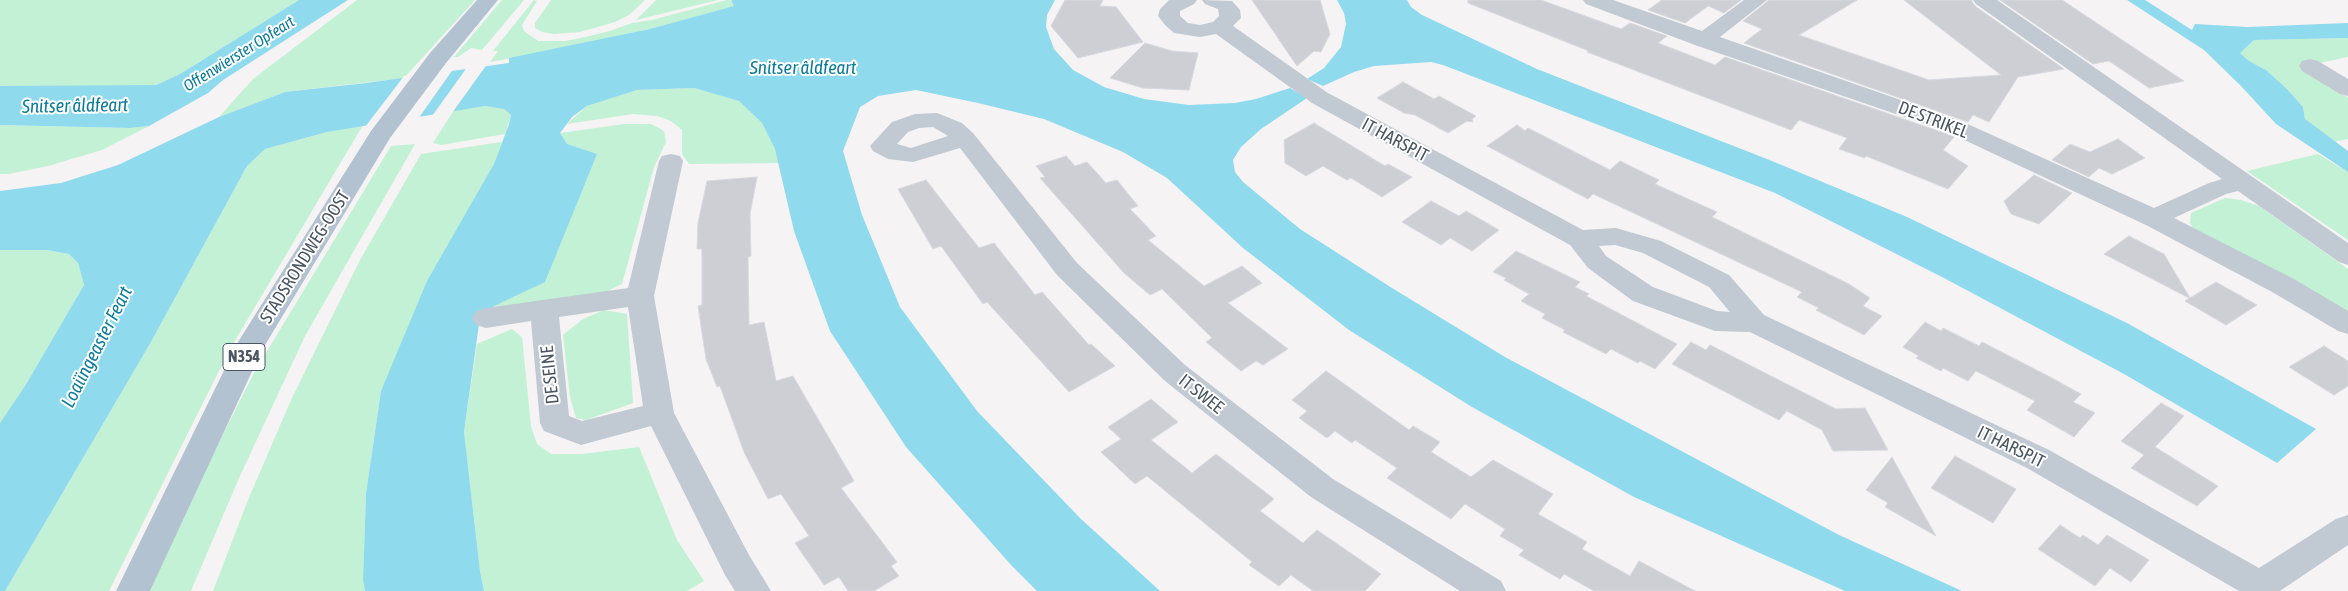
<!DOCTYPE html>
<html>
<head>
<meta charset="utf-8">
<style>
	body { margin:0 }
	canvas { display:block; background:#f5f3f3 }
</style>
</head>
<body>
<canvas width="2348" height="591"></canvas>
<script>
const ctx = document.querySelector('canvas').getContext('2d');
ctx.lineJoin = 'round';
function fill(path, color) {
  ctx.fillStyle = color;
  ctx.fill(path, 'evenodd');
}
function shape(rows) {
  const path = new Path2D();
  for (const r of rows) {
    path.moveTo(r[0], r[1]);
    for (let i = 2; i < r.length; i += 2) path.lineTo(r[i], r[i + 1]);
  }
  return path;
}
function stroke(path, color, width, dash) {
  ctx.strokeStyle = color;
  ctx.lineWidth = width;
  ctx.lineCap = dash ? 'butt' : 'round';
  ctx.setLineDash(dash || []);
  ctx.stroke(path);
}
function label(font, color, halo, rows, align = 'center') {
  ctx.font = font + ' "Asap Condensed",sans-serif';
  ctx.lineWidth = 4;
  ctx.setLineDash([]);
  ctx.textBaseline = 'middle';
  ctx.strokeStyle = halo;
  ctx.fillStyle = color;
  for (const [text, x, y, turn = 0] of rows) {
    ctx.save();
    ctx.translate(x, y);
    ctx.rotate((+turn || 0) * Math.PI / 180);
    ctx.textAlign = isNaN(turn) ? turn : align;
    if (halo) ctx.strokeText(text, 0, 0);
    ctx.fillText(text, 0, 0);
    ctx.restore();
  }
}
const green = shape([
	[0,0,299,0,180,74,156,85,79,87,0,86],
	[357,0,475,0,404,78,285,92,219,117,253,79],
	[502,0,524,0,482,50,471,48,458,57,454,57],
	[534,0,537,1,522,25,524,31,538,41,565,41,581,38,610,31,632,23,652,20,727,0,730,0,735,6,650,29,546,52,490,62,498,51,493,51],
	[551,0,645,0,629,15,615,22,580,32,554,34,542,32,535,28,535,23],
	[656,0,718,0,636,20],
	[2348,38,2348,57,2299,67,2348,98,2348,139,2333,142,2305,119,2303,107,2286,88,2266,70,2249,61,2240,53,2254,40],
	[694,88,739,101,762,123,775,149,779,163,689,164,682,154,682,130,671,121,657,116,633,114,567,124,587,106,637,90],
	[485,106,504,109,511,115,505,134,441,145,433,143,454,110],
	[625,124,651,124,664,131,666,142,654,167,622,284,599,295,487,311,494,306,597,155,567,144,560,133],
	[0,125,129,128,149,126,102,150,48,166,9,174,0,174],
	[363,125,230,349,109,591,5,591,151,342,247,166,265,149,327,132],
	[502,142,494,164,381,391,366,493,363,580,365,591,213,591,248,500,291,400,360,260,421,154],
	[415,144,305,336,239,478,191,591,150,591,204,472,255,371,391,146],
	[2318,154,2348,172,2348,240,2247,171],
	[2225,198,2241,200,2259,206,2348,269,2348,314,2200,233,2193,228,2190,223,2191,213],
	[0,250,47,250,69,254,78,263,84,285,25,386,0,423],
	[604,310,627,314,633,403,586,420,576,418,570,397,563,335,583,319],
	[512,329,522,337,531,426,537,444,551,454,582,454,639,447,677,540,704,581,687,591,484,591,480,571,464,432,477,344]
]);
const water = shape([
	[299,0,348,0,223,80,208,93,149,126,129,128,0,125,0,86,156,85,180,74],
	[731,0,1055,0,1047,15,1046,27,1054,49,1073,70,1104,87,1144,99,1189,105,1235,103,1256,99,1290,88,1307,98,1261,129,1241,147,1233,160,1235,172,1243,182,1300,229,1392,288,1505,357,1839,535,1962,591,1845,591,1634,497,1472,407,1349,330,1243,248,1167,178,1123,152,1044,119,978,103,916,90,878,96,860,107,843,151,862,215,900,307,977,411,1081,519,1160,591,1037,591,1012,566,906,447,830,331,794,231,775,149,762,123,739,101,694,88,637,90,587,106,572,117,560,133,567,144,597,154,545,282,494,306,487,311,479,324,464,432,480,571,484,591,365,591,363,580,366,493,381,391,427,281,494,164,509,124,511,115,504,109,485,106,327,132,265,149,247,166,151,342,5,591,0,591,0,423,25,386,84,285,78,263,69,254,47,250,0,250,0,191,61,183,118,165,219,117,285,92,366,83,509,63,509,58,650,29,734,6],
	[1337,0,1407,0,1411,7,1422,15,1537,69,1772,161,1907,217,2127,323,2316,429,2277,463,2124,374,1942,277,1775,193,1443,65,1431,62,1374,66,1354,72,1323,86,1307,79,1324,68,1341,47,1346,24,1344,13],
	[2127,0,2145,0,2192,30,2195,24,2247,27,2348,23,2348,38,2254,40,2240,53,2249,61,2266,70,2286,88,2303,107,2305,119,2348,151,2348,172,2276,124,2241,86,2204,50]
]);
const pier = shape([
	[488,63,452,113,432,116,468,66],
	[454,68,418,119,365,127,404,76]
]);
const building = shape([
	[1065,0,1103,0,1100,6,1116,7,1143,42,1078,58,1051,26,1065,0],
	[1252,0,1320,0,1330,34,1321,52,1314,51,1297,66,1252,0],
	[1468,0,1541,0,1621,29,1630,23,1667,36,1658,43,1715,65,1725,57,1944,133,1954,137,1943,150,1968,166,1948,189,1866,156,1865,158,1839,149,1847,138,1799,120,1791,130,1587,52,1589,51,1468,3,1468,0],
	[1662,0,1741,0,1724,13,1708,6,1685,23,1648,10,1662,0],
	[1769,0,1857,0,1799,35,1929,80,2001,75,1904,0,1971,0,1975,6,2064,69,2018,77,1989,122,1973,115,1968,122,1744,43,1762,29,1743,21,1769,0],
	[2000,0,2062,0,2184,81,2149,88,2109,61,2093,64,2000,0],
	[1145,43,1172,51,1198,53,1189,90,1143,88,1110,78,1145,43],
	[1403,82,1434,99,1439,96,1476,116,1472,119,1473,122,1467,121,1448,133,1415,115,1404,113,1377,98,1403,82],
	[1314,123,1385,166,1388,164,1412,177,1382,197,1351,178,1347,180,1323,166,1306,176,1285,163,1284,140,1314,123],
	[1517,125,1525,131,1528,128,1610,170,1620,161,1659,180,1655,184,1717,212,1712,217,1849,284,1870,298,1863,306,1882,316,1864,335,1816,310,1819,308,1797,297,1802,292,1593,194,1588,199,1487,146,1517,125],
	[2118,139,2145,158,2112,174,2099,168,2089,177,2052,160,2070,144,2090,152,2118,139],
	[1066,156,1075,166,1087,162,1106,183,1117,180,1138,206,1130,209,1156,236,1148,240,1204,286,1242,266,1262,283,1228,303,1288,349,1263,365,1256,361,1241,371,1206,342,1212,338,1162,289,1150,295,1124,273,1040,178,1045,177,1036,166,1066,156],
	[2034,175,2072,193,2039,224,2011,214,2004,201,2034,175],
	[757,177,750,214,751,256,748,257,749,325,764,322,776,381,793,376,854,481,841,488,897,562,891,566,899,576,874,591,848,591,839,577,824,585,795,543,809,536,781,494,768,499,744,452,720,386,717,387,706,359,698,306,702,305,702,249,697,249,698,223,707,181,757,177],
	[926,180,979,248,994,243,1035,295,1042,292,1089,345,1091,344,1115,366,1069,392,987,302,983,304,941,246,933,249,898,189,926,180],
	[1431,201,1459,216,1466,211,1499,230,1472,251,1450,238,1441,245,1402,222,1431,201],
	[2129,236,2164,254,2190,298,2216,282,2257,305,2226,325,2185,301,2189,298,2104,254,2129,236],
	[1516,251,1580,282,1575,287,1589,294,1586,296,1677,344,1655,369,1640,361,1638,363,1611,349,1606,354,1563,332,1565,330,1542,318,1545,314,1521,301,1529,294,1504,280,1506,278,1493,272,1516,251],
	[1925,322,1941,331,1943,328,1979,346,1982,342,2050,377,2081,394,2073,402,2095,413,2074,437,2027,410,2035,401,1976,371,1968,381,1943,368,1941,371,1916,358,1919,356,1903,347,1925,322],
	[1691,342,1706,350,1710,345,1836,409,1865,408,1888,450,1833,451,1822,430,1787,411,1779,420,1672,364,1691,342],
	[2324,346,2348,361,2348,386,2334,395,2289,367,2324,346],
	[1326,371,1409,430,1413,426,1440,442,1431,452,1471,477,1493,460,1553,494,1538,514,1587,542,1582,549,1630,576,1639,561,1695,591,1594,591,1564,574,1560,579,1519,555,1524,550,1500,536,1505,529,1465,504,1451,519,1387,478,1397,468,1355,440,1352,443,1335,431,1327,438,1299,418,1307,411,1292,400,1326,371],
	[1151,399,1178,422,1151,440,1192,473,1216,454,1274,499,1260,511,1303,543,1317,530,1381,574,1365,591,1313,591,1291,575,1279,586,1249,565,1252,562,1147,476,1135,484,1101,452,1121,439,1108,427,1151,399],
	[2161,403,2184,416,2155,447,2218,486,2197,506,2131,468,2144,455,2121,441,2161,403],
	[1955,456,2016,489,1993,523,1931,488,1955,456],
	[1892,457,1915,499,1936,536,1885,507,1888,503,1866,490,1892,457],
	[2060,525,2080,538,2083,535,2098,545,2107,535,2149,560,2131,582,2110,568,2095,586,2038,549,2060,525]
]);
const minor = shape([
	[1169,0,1197,0,1194,4,1180,11,1180,16,1188,23,1200,25,1213,22,1219,16,1218,9,1205,4,1202,0,1232,1,1240,10,1241,18,1233,26,1328,93,1583,230,1616,228,1661,241,1729,275,1764,315,2049,450,2259,568,2336,519,2348,515,2348,545,2280,591,2239,591,2027,468,1750,332,1715,331,1633,301,1588,268,1570,245,1312,103,1216,34,1200,37,1174,33,1165,25,1158,16,1160,9,1169,0],
	[1615,245,1643,253,1709,287,1730,312,1717,311,1653,287,1606,256,1599,246,1615,245],
	[1583,0,1613,0,1702,31,1744,0,1767,0,1720,37,1961,121,2154,208,2209,183,2222,179,1976,4,1973,0,1997,0,2348,243,2348,265,2339,262,2238,191,2226,194,2174,218,2294,279,2348,311,2348,334,2338,331,2274,293,2146,225,1945,131,1695,45,1586,4,1583,0],
	[2310,59,2318,61,2348,79,2348,96,2340,94,2302,71,2299,66,2302,61,2310,59],
	[937,113,962,123,973,133,1077,263,1185,365,1333,479,1501,581,1506,591,1460,591,1311,497,1165,381,1057,275,960,148,913,162,888,159,873,151,870,146,892,122,915,114,937,113],
	[933,127,948,136,911,148,897,144,908,132,919,128,933,127],
	[671,154,680,156,683,161,654,296,674,413,749,555,771,591,735,591,725,575,651,426,581,445,544,431,540,423,531,321,486,328,476,325,472,318,476,311,486,308,628,288,659,161,662,156,671,154],
	[628,307,643,406,582,421,569,416,559,317,628,307]
]);
const major = shape([
	[477,0,498,0,446,63,390,138,262,350,150,591,116,591,238,342,371,131,430,53,477,0]
]);
const farWaternames = [
	["Offenwierster Opfeart",239,54,-32]
];
const shields = [
	[244,357,42]
];
const shieldNames = [
	["N354",244,357]
];
const streetNames = [
	["DE STRIKEL",1933,120,21],
	["IT HARSPIT",1395,140,28],
	["STADSRONDWEG-OOST",305,257,-58],
	["DE SEINE",550,375,-96],
	["IT SWEE",1201,394,38],
	["IT HARSPIT",2011,447,26]
];
const waterNames = [
	["Snitser âldfeart",803,68],
	["Snitser âldfeart",75,106,-1],
	["Loaiïngeaster Feart",97,347,-63]
];
fill(green, '#c3f1d5');
fill(water, '#90daee');
fill(pier, '#f5f3f3');
fill(building, '#cdcfd5');
stroke(building, '#d7d9de', 1);
fill(minor, '#c1cad2');
fill(major, '#b3c2d1');
label('italic 16px', '#0c7c9b', '#fff', farWaternames);
for (const [x, y, w] of shields) {
  const box = new Path2D();
  box.roundRect(x - w / 2, y - 13.5, w, 27, 4);
  ctx.fillStyle = '#fff';
  ctx.fill(box);
  stroke(box, '#4a5661', 1);
}
label('bold 16px', '#4a5661', null, shieldNames);
label('18px', '#4a5661', '#fff', streetNames);
label('italic 19px', '#0c7c9b', '#fff', waterNames);
</script>
</body>
</html>
